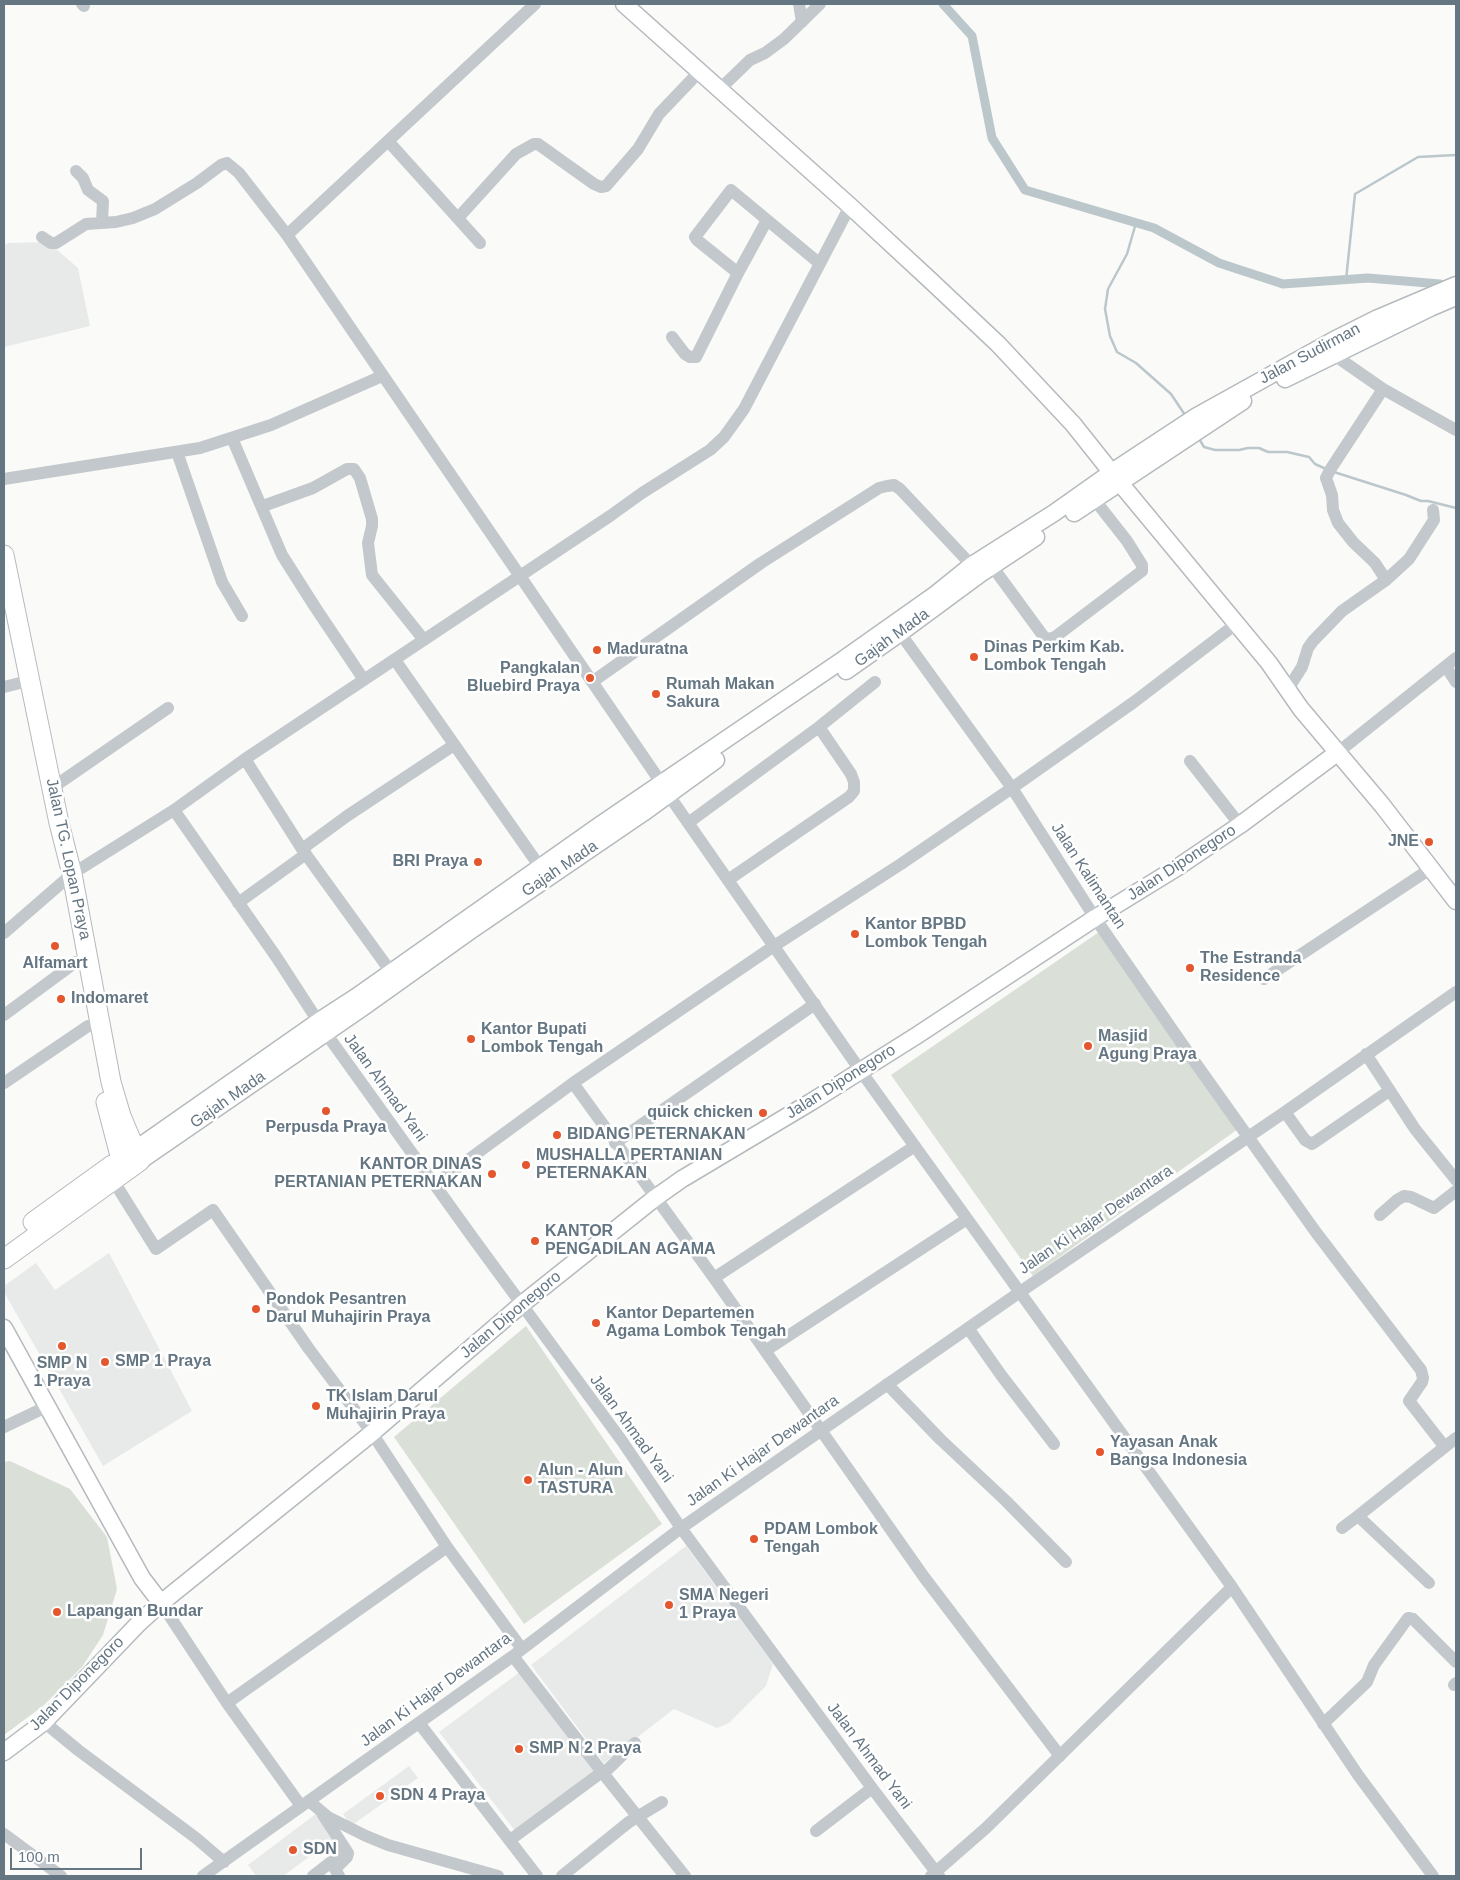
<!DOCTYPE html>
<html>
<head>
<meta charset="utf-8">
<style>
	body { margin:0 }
	#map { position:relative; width:1460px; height:1880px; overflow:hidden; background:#fafaf8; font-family:Helvetica,sans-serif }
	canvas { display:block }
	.frame { position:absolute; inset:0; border:5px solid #657683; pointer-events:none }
	.scale { position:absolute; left:10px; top:1848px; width:132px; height:22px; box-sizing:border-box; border:2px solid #657683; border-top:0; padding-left:6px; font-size:15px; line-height:18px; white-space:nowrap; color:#657683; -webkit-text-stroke:4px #fff; paint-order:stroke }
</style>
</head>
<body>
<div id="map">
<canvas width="1460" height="1880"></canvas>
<div class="frame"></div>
<div class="scale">100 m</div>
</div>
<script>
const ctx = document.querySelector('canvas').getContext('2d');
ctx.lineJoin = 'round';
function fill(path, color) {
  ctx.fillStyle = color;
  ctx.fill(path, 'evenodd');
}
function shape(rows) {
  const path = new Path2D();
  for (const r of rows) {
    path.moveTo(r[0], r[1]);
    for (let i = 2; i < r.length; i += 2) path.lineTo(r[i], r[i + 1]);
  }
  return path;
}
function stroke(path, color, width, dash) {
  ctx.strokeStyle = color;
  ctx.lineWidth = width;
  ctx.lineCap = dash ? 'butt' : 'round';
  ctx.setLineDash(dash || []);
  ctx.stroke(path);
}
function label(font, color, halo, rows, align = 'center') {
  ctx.font = font + ' Helvetica,sans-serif';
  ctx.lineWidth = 5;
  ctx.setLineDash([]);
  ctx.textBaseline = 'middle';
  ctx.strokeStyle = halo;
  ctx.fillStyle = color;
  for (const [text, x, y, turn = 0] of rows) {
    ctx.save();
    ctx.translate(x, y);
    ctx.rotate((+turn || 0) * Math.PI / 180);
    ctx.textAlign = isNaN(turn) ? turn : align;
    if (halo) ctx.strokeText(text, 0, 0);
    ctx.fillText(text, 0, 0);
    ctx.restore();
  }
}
const built = shape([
	[48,242,78,268,90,326,4,347,4,246,8,243],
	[109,1253,192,1411,103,1466,4,1292,4,1286,36,1263,55,1290],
	[686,1546,773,1664,766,1686,729,1723,717,1728,674,1709,604,1763,531,1665],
	[524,1669,600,1767,519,1836,439,1732],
	[409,1766,418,1778,351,1826,343,1814],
	[321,1810,339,1835,283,1876,256,1876,248,1865]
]);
const green = shape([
	[1099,932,1238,1129,1033,1276,891,1075],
	[526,1326,662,1524,524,1624,394,1437],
	[10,1461,70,1489,107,1537,117,1589,103,1635,82,1667,43,1706,4,1735,4,1462]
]);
const stream = shape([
	[1136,223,1127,254,1108,289,1105,309,1110,336,1117,352,1136,363,1171,394,1185,415],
	[1346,280,1355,194,1418,157,1456,155],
	[1198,437,1204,447,1215,450,1239,450,1248,448,1259,448,1268,452,1287,452,1309,457,1315,464,1326,469],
	[1334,472,1406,495,1421,501,1428,501,1456,508]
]);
const canal = shape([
	[943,4,972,36,992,138,1025,190,1154,228,1219,263,1283,284,1368,278,1440,284,1445,291]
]);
const minor = shape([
	[82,4,84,6],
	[535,4,287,235,662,784],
	[799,4,802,22],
	[720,89,750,60,765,53,784,39,820,4],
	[388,141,480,243],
	[76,171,83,178,88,190,103,201,102,223],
	[458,218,516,154,534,144,538,144,594,184,601,187,606,186,638,149,659,114,700,71],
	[42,237,51,243,56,243,86,224,116,222,133,218,155,209,197,183,221,165,227,163,239,173,287,235],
	[738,273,697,240,695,237,731,190,819,263],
	[672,337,685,354,690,357,696,357,738,273,767,220],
	[1334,355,1383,389,1456,430],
	[1383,389,1330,470,1326,478,1332,495,1333,510,1338,523,1353,542,1375,563,1386,580],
	[232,438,282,555,315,607,364,680],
	[177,452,222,582,242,616],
	[4,479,200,448,271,425,382,376],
	[263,506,313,488,347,469,354,469,360,478,372,519,372,526,368,543,372,575,424,640],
	[992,566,1044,637,1049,639,1055,637,1142,571,1142,565,1127,541,1094,499],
	[900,633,1012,788,1095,918,1187,1051,1315,1231,1421,1370,1423,1378,1422,1382,1409,1401,1444,1446],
	[395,660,540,867],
	[1446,667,1456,682],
	[592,682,761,563,879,488,887,486,894,485,900,489,977,571],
	[4,687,20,683],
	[1288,689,1302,667,1308,648,1313,641,1342,611,1386,580,1409,559,1434,520,1433,510],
	[1337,753,1456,658],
	[245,759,302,849,391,972],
	[1190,761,1240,825],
	[52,788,168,708],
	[668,794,860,1070,1232,1587,1358,1775,1433,1876],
	[174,810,277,958,325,1032,473,1238,622,1441,681,1528,872,1788,939,1876],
	[688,823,819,727,875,682],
	[302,849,347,816,454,745],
	[728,880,849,797,854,791,854,782,851,774,819,727],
	[238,903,306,854],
	[4,933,72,874,174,810,245,759,610,516,642,493,710,450,724,437,744,409,850,206],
	[1264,979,1430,869],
	[4,1015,76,962],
	[1366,1054,1415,1129,1456,1180],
	[4,1083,88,1026],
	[573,1083,774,946,901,864,1012,788,1134,702,1236,624],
	[1285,1112,1305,1140,1312,1144,1389,1091],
	[615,1143,815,1004],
	[113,1180,156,1249,213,1210,309,1349,372,1433,447,1547,522,1649],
	[435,1184,573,1083,714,1278,924,1577,1060,1756],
	[1380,1215,1397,1200,1404,1196,1411,1197,1434,1208,1456,1191],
	[714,1278,915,1146],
	[968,1328,1001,1375,1054,1444],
	[765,1351,967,1219],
	[887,1384,940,1439,1006,1501,1066,1562],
	[4,1427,48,1406],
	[1358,1516,1429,1583],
	[1342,1528,1358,1516,1456,1438],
	[161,1603,227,1703,301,1806],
	[513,1656,602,1772,685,1876],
	[1454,1685,1456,1683],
	[227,1703,447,1547],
	[44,1722,78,1750,196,1838,224,1862],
	[419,1723,537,1876],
	[1323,1724,1367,1682,1374,1665,1408,1618,1413,1619,1456,1662],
	[603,1774,635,1743],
	[309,1801,328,1817,366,1836,388,1845,498,1876],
	[323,1815,348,1853,347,1857,335,1869,339,1876],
	[816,1831,872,1788],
	[4,1834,61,1876],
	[510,1840,602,1772],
	[203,1876,513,1656,681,1528,1020,1292,1285,1112,1456,992],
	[313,1876,340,1855],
	[562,1876,629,1822,662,1802],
	[931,1876,986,1828,1232,1587]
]);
const major = shape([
	[624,4,850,206,930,280,998,344,1073,424,1120,483,1269,663,1301,709,1382,805,1456,901],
	[1285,379,1430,308,1456,297],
	[1074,513,1243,401],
	[846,671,900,633,980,574,1036,537],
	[136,1149,319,1021,356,997,600,825,841,661,936,594,972,565,1054,513,1112,472,1197,416,1334,340,1378,318,1456,285],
	[140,1161,365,1006,470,931,643,813,716,760],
	[4,1328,142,1578,161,1603],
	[4,1752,44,1722,139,1623,161,1603,372,1433,522,1304,655,1198,682,1179,811,1102,916,1036,1095,918,1178,867,1240,825,1337,753]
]);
const highway = shape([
	[4,555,59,823,72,874,111,1082,121,1116,140,1161,4,1259],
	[106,1102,124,1171],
	[33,1222,112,1165]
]);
const markers = [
	[597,650,5,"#e4572e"],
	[974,657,5,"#e4572e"],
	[590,678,5,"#e4572e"],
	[656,694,5,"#e4572e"],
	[1429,842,5,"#e4572e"],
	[478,862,5,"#e4572e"],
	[855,934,5,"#e4572e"],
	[55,946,5,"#e4572e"],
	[1190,968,5,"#e4572e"],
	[61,999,5,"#e4572e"],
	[471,1039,5,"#e4572e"],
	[1088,1046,5,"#e4572e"],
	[326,1111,5,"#e4572e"],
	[763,1113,5,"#e4572e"],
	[557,1135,5,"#e4572e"],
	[526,1165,5,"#e4572e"],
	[492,1174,5,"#e4572e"],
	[535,1241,5,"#e4572e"],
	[256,1309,5,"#e4572e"],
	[596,1323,5,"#e4572e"],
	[62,1346,5,"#e4572e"],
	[105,1362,5,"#e4572e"],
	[316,1406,5,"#e4572e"],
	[1100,1452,5,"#e4572e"],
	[528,1480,5,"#e4572e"],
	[754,1539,5,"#e4572e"],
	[669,1605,5,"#e4572e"],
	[57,1612,5,"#e4572e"],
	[519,1749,5,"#e4572e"],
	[380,1796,5,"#e4572e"],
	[293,1850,5,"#e4572e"]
];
const streetNames = [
	["Jalan Sudirman",1310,354,-28],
	["Gajah Mada",892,638,-36],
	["Jalan TG. Lopan Praya",68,859,78],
	["Jalan Diponegoro",1182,863,-33],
	["Gajah Mada",560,869,-34],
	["Jalan Kalimantan",1088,876,57],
	["Jalan Diponegoro",841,1082,-32],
	["Jalan Ahmad Yani",385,1088,54],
	["Gajah Mada",228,1100,-35],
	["Jalan Ki Hajar Dewantara",1096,1220,-34],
	["Jalan Diponegoro",511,1315,-40],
	["Jalan Ahmad Yani",631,1429,54],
	["Jalan Ki Hajar Dewantara",763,1451,-35],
	["Jalan Diponegoro",77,1684,-45],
	["Jalan Ki Hajar Dewantara",436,1690,-36],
	["Jalan Ahmad Yani",869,1756,53]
];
const poiNames = [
	["Dinas Perkim Kab.",984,648],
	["Lombok Tengah",984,666],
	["Maduratna",607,650],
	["Pangkalan",580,669,"right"],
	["Bluebird Praya",580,687,"right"],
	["Rumah Makan",666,685],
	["Sakura",666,703],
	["JNE",1419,842,"right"],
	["BRI Praya",468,862,"right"],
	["Kantor BPBD",865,925],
	["Lombok Tengah",865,943],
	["The Estranda",1200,959],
	["Residence",1200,977],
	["Alfamart",55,964,"center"],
	["Indomaret",71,999],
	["Kantor Bupati",481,1030],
	["Lombok Tengah",481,1048],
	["Masjid",1098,1037],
	["Agung Praya",1098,1055],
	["quick chicken",753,1113,"right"],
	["Perpusda Praya",326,1128,"center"],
	["BIDANG PETERNAKAN",567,1135],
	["MUSHALLA PERTANIAN",536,1156],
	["PETERNAKAN",536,1174],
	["KANTOR DINAS",482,1165,"right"],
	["PERTANIAN PETERNAKAN",482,1183,"right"],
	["KANTOR",545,1232],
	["PENGADILAN AGAMA",545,1250],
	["Pondok Pesantren",266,1300],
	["Darul Muhajirin Praya",266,1318],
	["Kantor Departemen",606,1314],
	["Agama Lombok Tengah",606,1332],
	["SMP 1 Praya",115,1362],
	["SMP N",62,1364,"center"],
	["1 Praya",62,1382,"center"],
	["TK Islam Darul",326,1397],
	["Muhajirin Praya",326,1415],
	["Yayasan Anak",1110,1443],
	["Bangsa Indonesia",1110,1461],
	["Alun - Alun",538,1471],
	["TASTURA",538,1489],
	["PDAM Lombok",764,1530],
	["Tengah",764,1548],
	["SMA Negeri",679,1596],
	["1 Praya",679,1614],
	["Lapangan Bundar",67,1612],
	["SMP N 2 Praya",529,1749],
	["SDN 4 Praya",390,1796],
	["SDN",303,1850]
];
fill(built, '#e8e9e9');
fill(green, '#dadfd7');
stroke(stream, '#bbc7cb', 2.5);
stroke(canal, '#bbc7cb', 9);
stroke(major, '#b5babe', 19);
stroke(highway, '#b4b9bd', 21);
stroke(minor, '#c3c8cc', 12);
stroke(major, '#fff', 16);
stroke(highway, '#fff', 19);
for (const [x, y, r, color] of markers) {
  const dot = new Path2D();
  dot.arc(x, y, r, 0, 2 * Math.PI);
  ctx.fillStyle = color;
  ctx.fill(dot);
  stroke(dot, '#fff', 2);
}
label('16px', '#657683', '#fff', streetNames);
label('bold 16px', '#657683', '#fff', poiNames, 'left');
</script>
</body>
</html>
